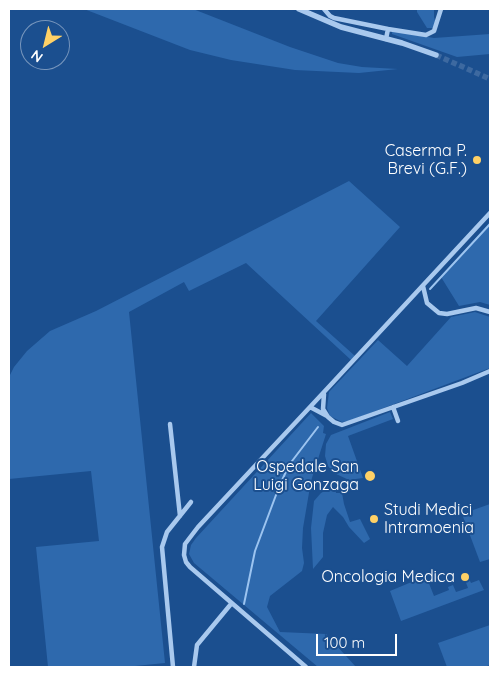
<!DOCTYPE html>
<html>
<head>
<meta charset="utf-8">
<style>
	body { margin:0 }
	#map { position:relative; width:499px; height:676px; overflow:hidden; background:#1b4f8f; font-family:Quicksand,sans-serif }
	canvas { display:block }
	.frame { position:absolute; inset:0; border:10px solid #fff; pointer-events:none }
	.north { position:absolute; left:20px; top:20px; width:50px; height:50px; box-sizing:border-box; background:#1b4f8f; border:1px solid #7695bc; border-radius:50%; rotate:216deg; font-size:14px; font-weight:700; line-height:20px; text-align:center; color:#fff }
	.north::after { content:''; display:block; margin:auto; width:18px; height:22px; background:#ffd166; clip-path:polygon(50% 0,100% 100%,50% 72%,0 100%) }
	.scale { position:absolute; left:316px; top:634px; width:81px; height:22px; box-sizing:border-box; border:2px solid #fff; border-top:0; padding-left:6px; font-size:15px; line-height:18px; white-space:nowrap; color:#fff; -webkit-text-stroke:4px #1b4f8f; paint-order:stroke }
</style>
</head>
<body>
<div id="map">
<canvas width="499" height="676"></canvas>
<div class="frame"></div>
<div class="north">N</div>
<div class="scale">100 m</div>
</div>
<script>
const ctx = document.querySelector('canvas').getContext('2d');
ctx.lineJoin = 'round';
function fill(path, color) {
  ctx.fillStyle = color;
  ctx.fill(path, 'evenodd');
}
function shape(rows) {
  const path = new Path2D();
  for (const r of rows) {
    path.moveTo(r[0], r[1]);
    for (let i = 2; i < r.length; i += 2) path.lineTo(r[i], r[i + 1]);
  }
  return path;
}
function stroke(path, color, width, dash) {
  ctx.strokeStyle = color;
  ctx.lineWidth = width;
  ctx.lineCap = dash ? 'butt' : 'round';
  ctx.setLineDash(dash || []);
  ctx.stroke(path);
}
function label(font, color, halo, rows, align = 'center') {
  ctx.font = font + ' Quicksand,sans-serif';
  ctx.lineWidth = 4;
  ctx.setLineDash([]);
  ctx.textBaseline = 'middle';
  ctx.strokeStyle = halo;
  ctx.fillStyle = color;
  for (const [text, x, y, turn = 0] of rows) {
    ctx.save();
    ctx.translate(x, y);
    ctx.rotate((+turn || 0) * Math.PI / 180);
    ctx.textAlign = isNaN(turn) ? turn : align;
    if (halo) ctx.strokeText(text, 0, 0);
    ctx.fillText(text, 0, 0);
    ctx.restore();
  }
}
const green = shape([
	[84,9,193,9,290,47,338,63,362,67,398,69,359,73,295,70,231,60,190,50],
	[417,9,434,9,434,17,437,28,427,28,417,12],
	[392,31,434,38,490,34,490,54,457,57,392,34],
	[349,181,400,227,316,321,355,356,351,360,246,263,189,291,184,282,129,312,165,663,125,667,48,667,36,547,99,541,91,471,9,479,9,377,14,367,27,351,50,331,96,311],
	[490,222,490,305,480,302,459,306,441,277],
	[475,312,490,317,490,368,349,421,342,422,330,416,327,408,329,392,378,340,407,366,451,317],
	[390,412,393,419,348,436,363,478,349,480,334,473,328,466,325,456,326,444,331,435],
	[311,413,324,426,323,433,326,434,311,481,303,528,302,548,304,563,302,571,270,596,267,607,280,632,326,634,356,667,318,667,194,563,189,554,191,545,196,538],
	[335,487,336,493,342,493,344,504,350,522,360,519,370,539,364,543,349,527,343,517,333,507,327,515,323,533,323,557,313,569,311,528,314,501,321,493,328,489],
	[490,504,490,559,480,562,462,514],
	[426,576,434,596,449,590,448,587,453,585,456,592,468,588,465,580,469,579,471,583,479,580,484,590,401,621,390,591],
	[490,625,490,665,484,667,447,667,438,643]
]);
const stream = shape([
	[430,289,490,224],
	[244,604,255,551,279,487,289,465,318,427]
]);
const tertiaryTunnel = shape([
	[436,55,490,79]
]);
const minor = shape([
	[324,9,330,16,334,18,388,29],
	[386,39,388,29,426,35,434,31,441,9],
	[423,286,427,303,439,313,447,314,476,308,490,312],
	[324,394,323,409,328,417,334,422,342,425,462,383,490,371],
	[310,407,327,416],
	[393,407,398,421],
	[170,424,180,516],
	[173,667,162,547,167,532,191,502],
	[194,667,197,645,231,604],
	[306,667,190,567,186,562,184,555,185,544,198,527,324,392,490,213]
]);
const tertiary = shape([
	[299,9,341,27,402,43,436,55]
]);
const markers = [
	[477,160,5,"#ffd166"],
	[370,476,6,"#ffd166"],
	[374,519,5,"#ffd166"],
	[465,577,5,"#ffd166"]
];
const poiNames = [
	["Caserma P.",467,151],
	["Brevi (G.F.)",467,169],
	["Ospedale San",359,467],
	["Luigi Gonzaga",359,485],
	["Studi Medici",384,510,"left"],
	["Intramoenia",384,528,"left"],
	["Oncologia Medica",455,577]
];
fill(green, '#2e69ad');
stroke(stream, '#9cc4f0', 2);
stroke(tertiaryTunnel, '#3d69a0', 5.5, [5.5, 3]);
stroke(minor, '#a9c9ee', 4.5);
stroke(tertiary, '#a9c9ee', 5.5);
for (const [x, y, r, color] of markers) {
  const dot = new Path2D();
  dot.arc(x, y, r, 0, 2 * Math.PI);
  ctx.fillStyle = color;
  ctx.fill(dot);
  stroke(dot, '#1b4f8f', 2);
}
label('16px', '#fff', '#1b4f8f', poiNames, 'right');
</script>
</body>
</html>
